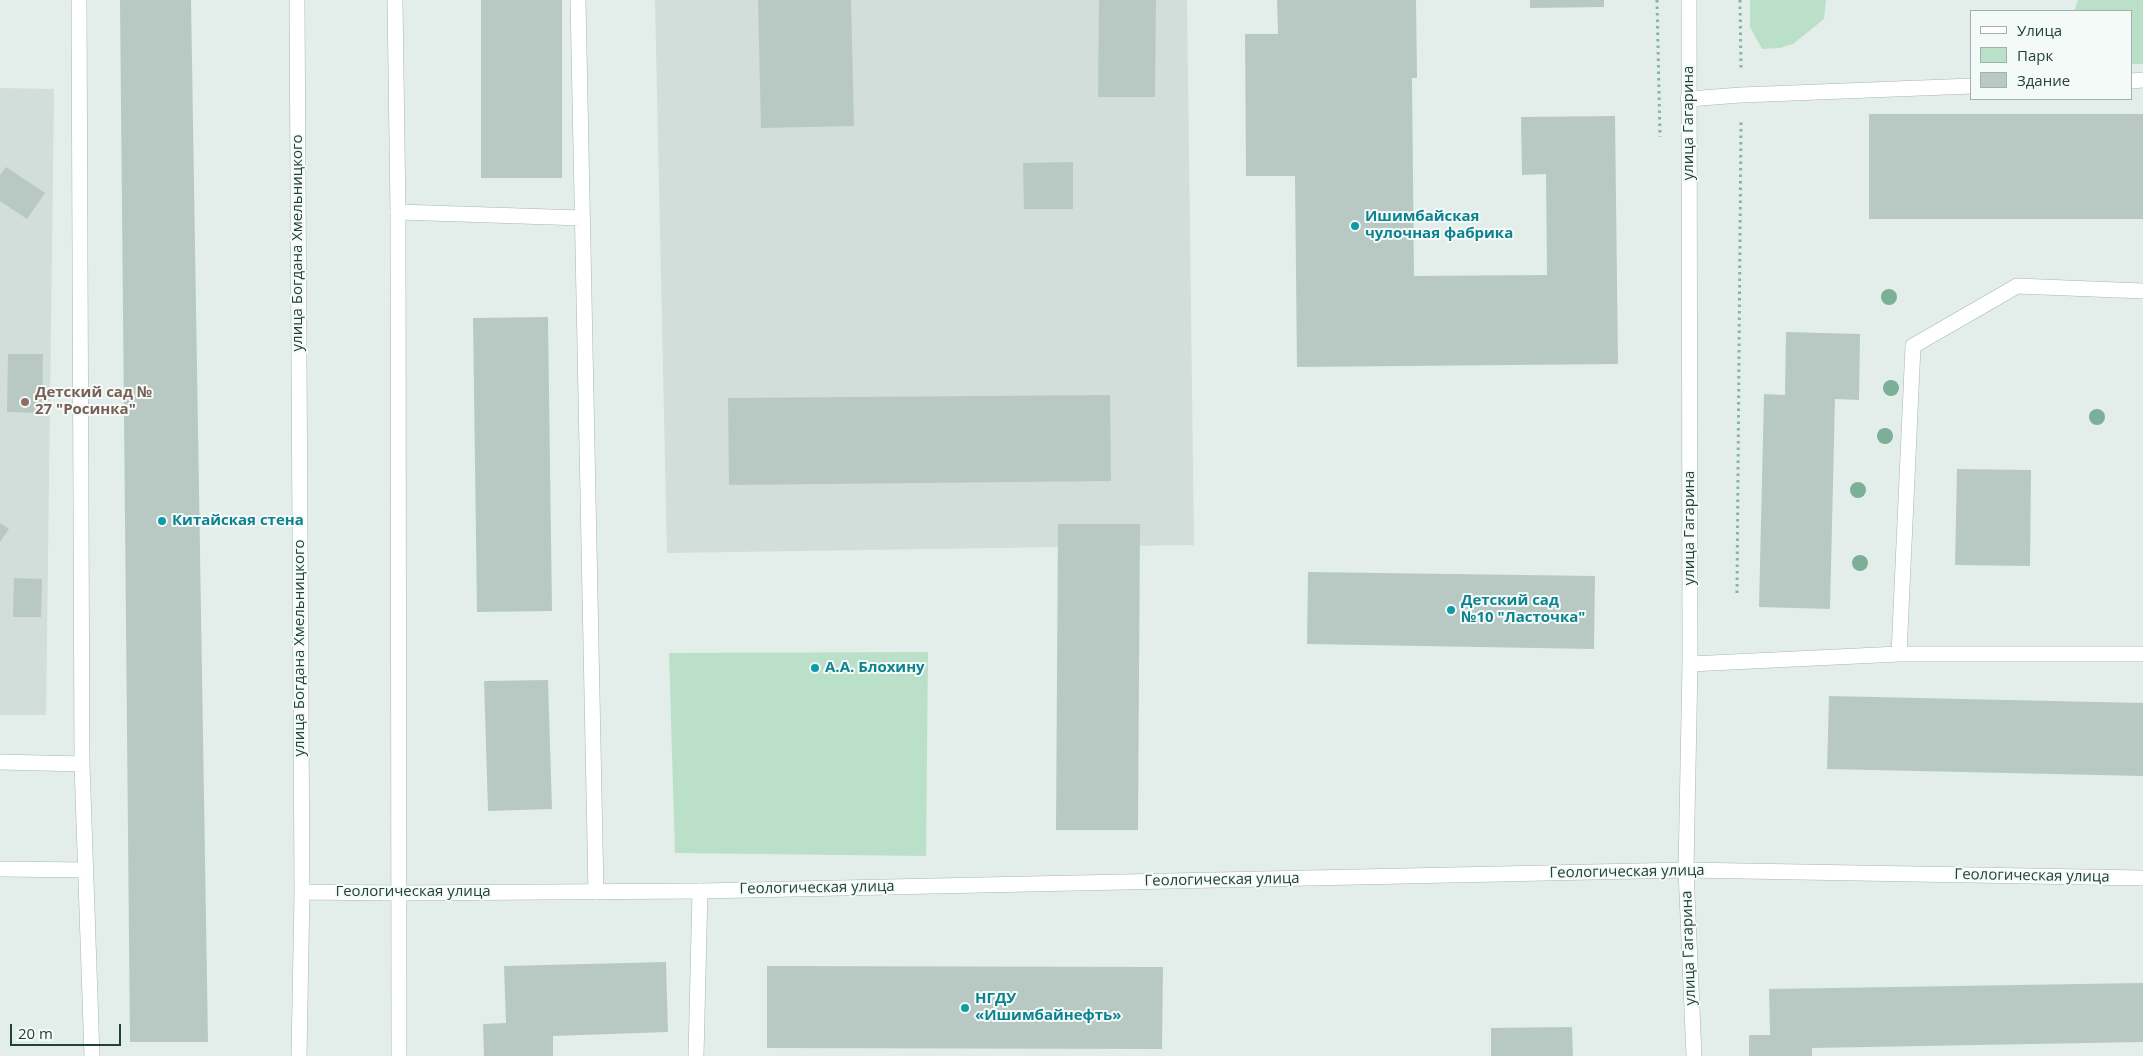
<!DOCTYPE html>
<html>
<head>
<meta charset="utf-8">
<style>
	body { margin:0 }
	#map { position:relative; width:2143px; height:1056px; overflow:hidden; background:#e3eeeb; font-family:"Open Sans",sans-serif }
	canvas { display:block }
	.legend { position:absolute; left:1970px; top:10px; width:162px; height:90px; box-sizing:border-box; background:#f4faf8; border:1px solid #a0b0ad; margin:0; padding:6px 9px; list-style:none; font-size:15px; color:#21413d }
	.legend li { display:flex; align-items:center; gap:10px; height:25px }
	.legend b { width:25px; border:1px solid #a0b0ad }
	.scale { position:absolute; left:10px; top:1024px; width:111px; height:22px; box-sizing:border-box; border:2px solid #21413d; border-top:0; padding-left:6px; font-size:15px; line-height:18px; white-space:nowrap; color:#21413d; -webkit-text-stroke:4px #f4faf8; paint-order:stroke }
</style>
</head>
<body>
<div id="map">
<canvas width="2143" height="1056"></canvas>
<ul class="legend">
<li><b style="height:6px;background:#fff"></b>Улица</li>
<li><b style="height:14px;background:#bbe0ca"></b>Парк</li>
<li><b style="height:14px;background:#b8c9c4"></b>Здание</li>
</ul>
<div class="scale">20 m</div>
</div>
<script>
const ctx = document.querySelector('canvas').getContext('2d');
ctx.lineJoin = 'round';
function fill(path, color) {
  ctx.fillStyle = color;
  ctx.fill(path, 'evenodd');
}
function shape(rows) {
  const path = new Path2D();
  for (const r of rows) {
    path.moveTo(r[0], r[1]);
    for (let i = 2; i < r.length; i += 2) path.lineTo(r[i], r[i + 1]);
  }
  return path;
}
function stroke(path, color, width, dash) {
  ctx.strokeStyle = color;
  ctx.lineWidth = width;
  ctx.lineCap = dash ? 'butt' : 'round';
  ctx.setLineDash(dash || []);
  ctx.stroke(path);
}
function label(font, color, halo, rows, align = 'center') {
  ctx.font = font + ' "Open Sans",sans-serif';
  ctx.lineWidth = 4;
  ctx.setLineDash([]);
  ctx.textBaseline = 'middle';
  ctx.strokeStyle = halo;
  ctx.fillStyle = color;
  for (const [text, x, y, turn = 0] of rows) {
    ctx.save();
    ctx.translate(x, y);
    ctx.rotate((+turn || 0) * Math.PI / 180);
    ctx.textAlign = isNaN(turn) ? turn : align;
    if (halo) ctx.strokeText(text, 0, 0);
    ctx.fillText(text, 0, 0);
    ctx.restore();
  }
}
const built = shape([
	[655,0,1187,0,1194,545,667,553],
	[0,88,54,89,46,715,0,715]
]);
const green = shape([
	[1750,0,1826,0,1824,19,1793,44,1780,48,1762,49,1750,27],
	[2078,0,2143,0,2143,64,2132,64,2132,11,2074,11],
	[928,652,926,856,675,853,669,653]
]);
const building = shape([
	[120,0,191,0,208,1042,130,1042],
	[481,0,562,0,562,178,481,178],
	[758,0,851,0,854,126,761,128],
	[1099,0,1156,0,1155,97,1098,97],
	[1277,0,1416,0,1417,78,1412,78,1414,276,1547,275,1546,174,1522,175,1521,117,1615,116,1618,364,1297,367,1295,176,1246,176,1245,34,1278,34],
	[1530,0,1604,0,1604,7,1530,8],
	[1869,114,2143,114,2143,219,1869,219],
	[1073,162,1073,209,1024,209,1023,163],
	[6,167,45,193,27,219,0,201,0,175],
	[548,317,552,611,477,612,473,318],
	[1786,332,1860,334,1859,400,1835,399,1830,609,1759,607,1764,394,1785,395],
	[8,354,43,354,42,413,7,412],
	[1110,395,1111,481,729,485,728,398],
	[1957,469,2031,470,2030,566,1955,565],
	[0,523,9,529,0,542],
	[1058,524,1140,524,1138,830,1056,830],
	[1308,572,1595,576,1594,649,1307,644],
	[14,578,42,579,41,617,13,617],
	[548,680,552,809,488,811,484,681],
	[1829,696,2143,703,2143,776,1827,769],
	[666,962,668,1032,553,1036,553,1056,484,1056,483,1024,506,1023,504,966],
	[767,966,1163,967,1162,1049,767,1048],
	[2143,983,2143,1042,1812,1048,1812,1056,1749,1056,1749,1035,1770,1035,1769,989],
	[1572,1027,1573,1056,1491,1056,1491,1028]
]);
const path = shape([
	[1657,0,1660,137],
	[1740,0,1741,69],
	[1737,593,1741,121]
]);
const lane = shape([
	[578,0,596,892],
	[2132,81,2143,80],
	[1688,99,1741,95,1972,86],
	[398,212,582,218],
	[1899,654,2143,654],
	[1690,664,1899,654,1913,346,2017,286,2143,291],
	[0,762,82,764,79,0],
	[82,764,92,1056],
	[0,869,86,870],
	[696,1056,700,891]
]);
const street = shape([
	[297,0,302,892,299,1056],
	[395,0,398,212,399,1056],
	[1689,0,1690,664,1686,870,1694,1056],
	[302,892,398,893,700,891,1686,870,2143,878]
]);
const trees = [
	[1889,297],
	[1891,388],
	[2097,417],
	[1885,436],
	[1858,490],
	[1860,563]
];
const markers = [
	[1355,226,5,"#0f9aa8"],
	[25,402,5,"#8d6e63"],
	[162,521,5,"#0f9aa8"],
	[1451,610,5,"#0f9aa8"],
	[815,668,5,"#0f9aa8"],
	[965,1008,5,"#0f9aa8"]
];
const streetNames = [
	["улица Гагарина",1689,123,-90],
	["улица Богдана Хмельницкого",298,243,-90],
	["улица Гагарина",1690,528,-90],
	["улица Богдана Хмельницкого",300,648,-90],
	["Геологическая улица",1627,872,-1],
	["Геологическая улица",2032,876,1],
	["Геологическая улица",1222,880,-1],
	["Геологическая улица",817,888,-1],
	["Геологическая улица",413,892],
	["улица Гагарина",1689,948,-92]
];
const cultureNames = [
	["Ишимбайская",1365,217],
	["чулочная фабрика",1365,234],
	["Китайская стена",172,521],
	["Детский сад",1461,601],
	["№10 \"Ласточка\"",1461,618],
	["А.А. Блохину",825,668],
	["НГДУ",975,999],
	["«Ишимбайнефть»",975,1016]
];
const educationNames = [
	["Детский сад №",35,393],
	["27 \"Росинка\"",35,410]
];
fill(built, '#d1deda');
fill(green, '#bbe0ca');
fill(building, '#b8c9c4');
stroke(lane, '#a5b7b3', 16);
stroke(street, '#a5b7b3', 16);
stroke(path, '#82b4ab', 3, [2.5, 4]);
stroke(lane, '#fff', 15);
stroke(street, '#fff', 15);
ctx.fillStyle = '#7caf98';
for (const [x, y] of trees) {
  ctx.beginPath();
  ctx.arc(x, y, 8, 0, 2 * Math.PI);
  ctx.fill();
}
for (const [x, y, r, color] of markers) {
  const dot = new Path2D();
  dot.arc(x, y, r, 0, 2 * Math.PI);
  ctx.fillStyle = color;
  ctx.fill(dot);
  stroke(dot, '#f4faf8', 2);
}
label('15px', '#21413d', '#f4faf8', streetNames);
label('bold 15px', '#0d838f', '#f4faf8', cultureNames, 'left');
label('bold 15px', '#785e54', '#f4faf8', educationNames, 'left');
</script>
</body>
</html>
